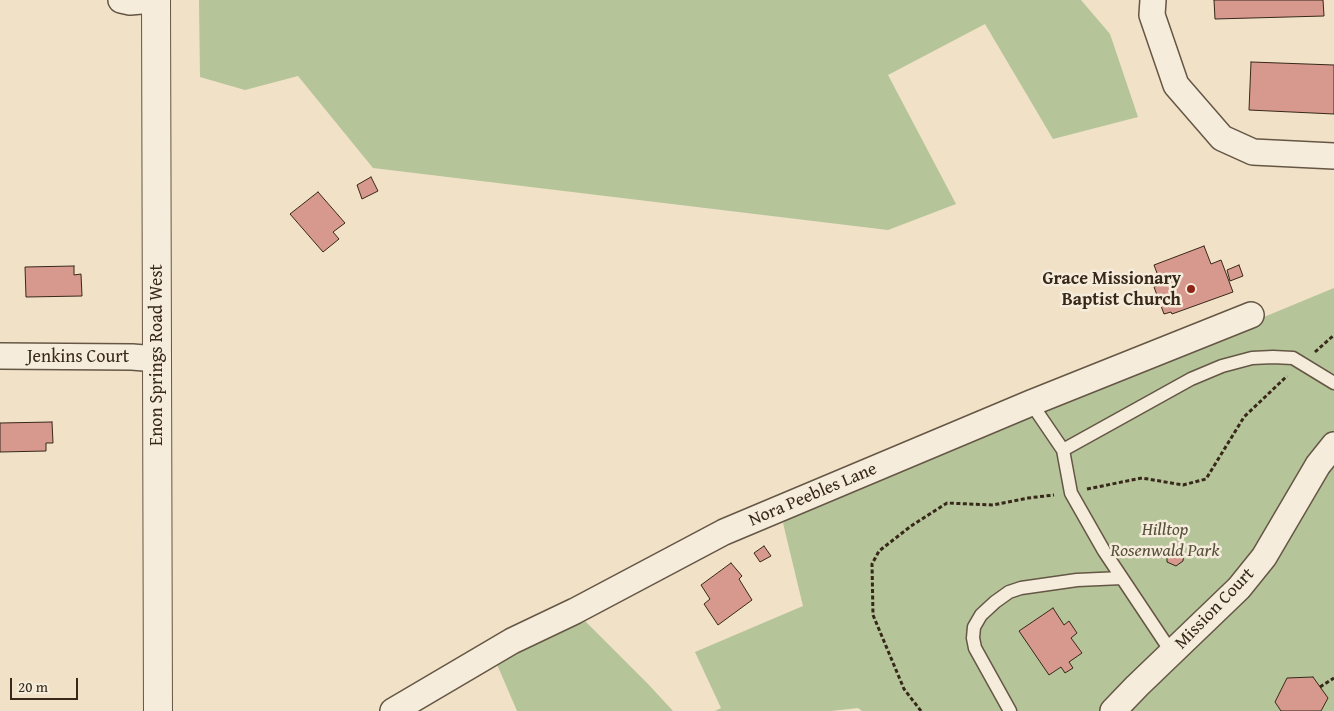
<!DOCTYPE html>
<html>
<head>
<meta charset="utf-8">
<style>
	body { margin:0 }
	#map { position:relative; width:1334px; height:711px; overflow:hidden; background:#f0e1c7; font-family:"Gentium Book Plus",serif }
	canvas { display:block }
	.scale { position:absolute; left:10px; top:678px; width:68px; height:22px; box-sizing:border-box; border:2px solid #37281a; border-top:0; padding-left:6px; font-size:15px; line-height:18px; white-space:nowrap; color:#37281a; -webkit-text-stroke:4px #f5ecdb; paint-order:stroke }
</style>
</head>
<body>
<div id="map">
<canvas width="1334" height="711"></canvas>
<div class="scale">20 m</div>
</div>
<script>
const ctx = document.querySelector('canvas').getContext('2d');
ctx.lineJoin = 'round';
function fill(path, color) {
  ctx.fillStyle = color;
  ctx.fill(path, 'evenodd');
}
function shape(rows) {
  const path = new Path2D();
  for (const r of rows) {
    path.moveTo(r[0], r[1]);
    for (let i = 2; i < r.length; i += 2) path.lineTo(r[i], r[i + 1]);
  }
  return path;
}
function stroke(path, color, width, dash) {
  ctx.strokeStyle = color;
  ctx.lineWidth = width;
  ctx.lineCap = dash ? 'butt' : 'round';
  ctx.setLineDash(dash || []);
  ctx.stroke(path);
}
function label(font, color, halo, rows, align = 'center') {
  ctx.font = font + ' "Gentium Book Plus",serif';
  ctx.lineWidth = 5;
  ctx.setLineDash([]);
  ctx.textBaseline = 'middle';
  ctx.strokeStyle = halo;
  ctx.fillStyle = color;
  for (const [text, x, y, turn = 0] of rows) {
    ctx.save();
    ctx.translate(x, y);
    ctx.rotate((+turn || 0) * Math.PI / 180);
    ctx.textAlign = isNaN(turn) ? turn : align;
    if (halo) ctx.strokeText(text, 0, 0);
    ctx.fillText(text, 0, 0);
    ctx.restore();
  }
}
const green = shape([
	[199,0,1081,0,1110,34,1138,117,1053,139,985,24,888,75,956,204,888,230,373,168,298,76,245,90,200,77],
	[1334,288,1334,711,862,711,858,708,831,711,715,711,721,708,695,652,803,606,783,523,800,509],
	[585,621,649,685,673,711,517,711,496,662]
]);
const building = shape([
	[1214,0,1323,0,1324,16,1215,19,1214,0],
	[1251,62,1334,65,1334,114,1249,110,1251,62],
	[371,177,378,191,362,199,357,185,371,177],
	[318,192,345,223,333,232,339,239,323,252,290,214,318,192],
	[1204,246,1211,264,1221,260,1233,292,1172,314,1171,312,1164,314,1154,287,1161,284,1154,265,1204,246],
	[1239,265,1243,276,1230,281,1227,270,1239,265],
	[74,266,74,275,81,274,82,296,26,297,25,267,74,266],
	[52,422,53,443,46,443,46,451,0,452,0,423,52,422],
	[764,546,771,556,760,562,754,553,764,546],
	[1175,546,1184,551,1183,561,1176,566,1167,562,1167,552,1175,546],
	[731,563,742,576,739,579,752,600,718,625,704,604,710,599,701,585,731,563],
	[1053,608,1064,625,1069,621,1077,633,1071,638,1082,653,1069,662,1073,668,1065,673,1061,667,1049,675,1019,631,1053,608],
	[1313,677,1328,698,1321,711,1281,711,1275,702,1287,678,1313,677]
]);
const path = shape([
	[1315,352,1334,335],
	[1087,489,1142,478,1183,485,1206,479,1244,417,1287,376],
	[1320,687,1334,678],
	[921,711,904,689,873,615,872,564,879,551,911,526,947,503,993,505,1028,498,1054,495]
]);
const service = shape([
	[1031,403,1063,450,1071,493,1104,551,1172,653],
	[1063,450,1191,379,1222,366,1252,358,1273,357,1293,358,1334,383],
	[1010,711,975,648,973,638,974,627,981,615,995,602,1009,592,1021,588,1077,580,1122,578]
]);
const minor = shape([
	[121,0,130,2,153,0],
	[1153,0,1152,15,1176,85,1222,138,1253,152,1334,156],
	[0,356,132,357,157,359],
	[393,711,512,641,575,611,724,532,1031,403,1251,315],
	[1113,711,1137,686,1239,588,1264,557,1318,465,1334,445]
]);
const tertiary = shape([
	[156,0,158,711]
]);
const markers = [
	[1191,289,5,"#8f2418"]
];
const poiNames = [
	["Grace Missionary",1181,279],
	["Baptist Church",1181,300]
];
const streetNames = [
	["Enon Springs Road West",157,355,-90],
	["Jenkins Court",78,357],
	["Nora Peebles Lane",813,495,-23],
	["Mission Court",1215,609,-46]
];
const parkNames = [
	["Hilltop",1165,530],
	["Rosenwald Park",1165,551]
];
fill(green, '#b5c499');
fill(building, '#d7988e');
stroke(building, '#37281a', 1);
stroke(service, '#655645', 15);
stroke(minor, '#655645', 28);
stroke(tertiary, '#655645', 30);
stroke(path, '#37281a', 3, [4, 2.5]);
stroke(service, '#f5ecdb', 12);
stroke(minor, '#f5ecdb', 25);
stroke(tertiary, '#f5ecdb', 28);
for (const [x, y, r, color] of markers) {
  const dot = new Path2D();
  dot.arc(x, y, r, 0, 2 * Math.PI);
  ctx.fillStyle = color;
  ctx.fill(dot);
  stroke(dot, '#f5ecdb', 2);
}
label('bold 18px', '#37281a', '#f5ecdb', poiNames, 'right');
label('18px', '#37281a', '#f5ecdb', streetNames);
label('italic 18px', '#564f3a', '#f5ecdb', parkNames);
</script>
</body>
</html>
